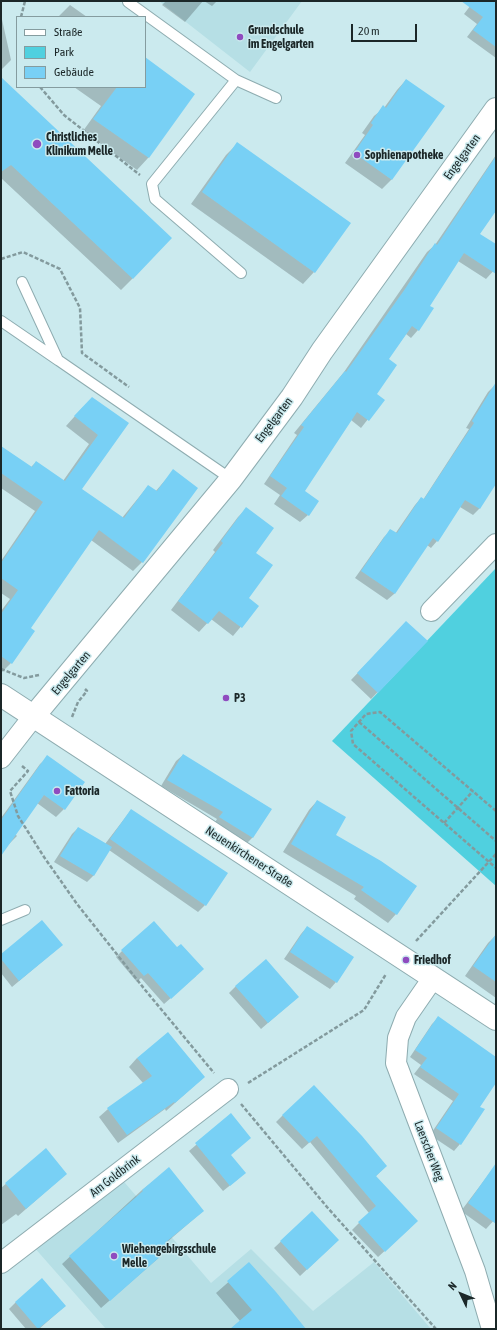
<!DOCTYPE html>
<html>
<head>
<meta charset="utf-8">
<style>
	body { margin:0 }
	#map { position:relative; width:497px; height:1330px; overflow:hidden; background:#cbeaee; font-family:"Asap Condensed",sans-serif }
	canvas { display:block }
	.frame { position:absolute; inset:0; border:2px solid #1b2728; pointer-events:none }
	.legend { position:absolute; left:16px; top:16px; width:130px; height:72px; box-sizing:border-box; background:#cbeaee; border:1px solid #859c9f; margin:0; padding:5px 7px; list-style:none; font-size:12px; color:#1b2728 }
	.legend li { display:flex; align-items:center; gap:8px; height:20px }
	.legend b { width:20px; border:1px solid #859c9f }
	.north { position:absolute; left:441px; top:1274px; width:40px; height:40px; -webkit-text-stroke:3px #cbeaee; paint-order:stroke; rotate:313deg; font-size:11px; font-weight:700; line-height:16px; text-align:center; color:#1b2728 }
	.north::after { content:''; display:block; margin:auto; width:14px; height:18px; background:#1b2728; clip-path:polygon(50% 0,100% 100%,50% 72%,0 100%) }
	.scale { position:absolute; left:351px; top:24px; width:66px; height:18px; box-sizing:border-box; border:2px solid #1b2728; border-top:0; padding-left:5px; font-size:12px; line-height:14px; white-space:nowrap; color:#1b2728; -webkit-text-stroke:3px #cbeaee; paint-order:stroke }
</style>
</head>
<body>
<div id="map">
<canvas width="497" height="1330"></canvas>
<div class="frame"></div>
<ul class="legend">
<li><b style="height:5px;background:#fff"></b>Straße</li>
<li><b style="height:11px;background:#50d0df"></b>Park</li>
<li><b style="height:11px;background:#78d0f5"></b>Gebäude</li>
</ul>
<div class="north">N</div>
<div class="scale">20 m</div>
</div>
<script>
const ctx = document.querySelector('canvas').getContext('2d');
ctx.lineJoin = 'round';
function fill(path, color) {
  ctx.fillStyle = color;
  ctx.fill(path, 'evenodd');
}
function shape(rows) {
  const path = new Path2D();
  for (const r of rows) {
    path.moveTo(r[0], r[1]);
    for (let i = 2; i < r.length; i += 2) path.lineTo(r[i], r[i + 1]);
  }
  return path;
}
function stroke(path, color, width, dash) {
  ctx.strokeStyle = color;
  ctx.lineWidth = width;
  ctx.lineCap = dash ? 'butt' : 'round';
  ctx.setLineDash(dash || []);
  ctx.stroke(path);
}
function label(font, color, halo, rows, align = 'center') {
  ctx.font = font + ' "Asap Condensed",sans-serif';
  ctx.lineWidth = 3;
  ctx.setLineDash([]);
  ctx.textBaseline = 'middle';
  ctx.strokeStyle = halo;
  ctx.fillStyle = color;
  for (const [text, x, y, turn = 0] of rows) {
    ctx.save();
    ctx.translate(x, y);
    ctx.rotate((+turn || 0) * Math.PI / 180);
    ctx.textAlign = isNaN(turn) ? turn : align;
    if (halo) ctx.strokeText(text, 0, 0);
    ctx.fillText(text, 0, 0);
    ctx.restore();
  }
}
const built = shape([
	[159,1,302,1,250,72],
	[119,1176,211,1283,251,1249,313,1311,374,1262,431,1329,106,1329,33,1246]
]);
const green = shape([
	[496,568,496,886,332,741]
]);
const shadow = shape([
	[1,1,1,15,11,60,1,70],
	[163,1,203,1,185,22,162,5,165,2],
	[204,1,217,1,212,6],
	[474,1,496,1,496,58,467,37,477,24,464,14],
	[70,5,87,17,58,17],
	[145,59,194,94,148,158,137,170,83,131,101,106,74,87,145,87],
	[1,78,133,278,121,290,1,178],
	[406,80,443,107,391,180,382,189,345,163,365,135,362,133,374,116,384,108,397,90],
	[237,144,314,272,303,284,191,204,226,155],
	[496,155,496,210,479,234,496,245,496,268,486,279,458,261,429,306,418,330,411,338,406,334,388,359,375,395,383,400,361,428,351,420,304,491,308,515,300,522,274,504,280,495,264,484,297,435,294,433,344,372,427,252,435,245],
	[494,386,496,387,496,482,479,509,473,515,460,507,437,541,431,548,427,545,394,594,387,600,355,578,384,537,391,530,395,534,415,505,421,498,423,500,469,429,466,428,488,392],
	[83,407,127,423,81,489,122,518,148,486,155,492,173,471,142,562,133,571,91,540,29,629,11,663,2,672,1,611,10,599,1,593,1,561,35,511,1,488,1,448,31,467,36,462,63,481,89,444,66,426],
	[246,509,255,553,248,598,258,606,233,636,211,619,199,632,171,610,215,552,213,550,238,517],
	[406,622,426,641,371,699,351,680],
	[183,755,271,809,252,838,246,844,214,824,217,819,161,786,176,761],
	[48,757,64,809,56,817,37,803,15,834,17,836,1,852,1,818,40,764],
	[317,801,334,835,415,886,396,914,388,923,354,899,356,896,283,852,309,810],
	[131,810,205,905,198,912,109,850,93,876,87,882,54,862,72,834,78,828,105,844],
	[307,927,336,982,330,989,284,959,301,934],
	[496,935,496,998,465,976,488,943],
	[62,945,12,987,1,973,1,955],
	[177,948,196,976,164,1004,141,978,137,982,116,957,122,951],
	[236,986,291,1003,261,1029,229,993],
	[438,1018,496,1058,496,1081,479,1107,460,1144,454,1151,430,1135,453,1101,414,1074,421,1065,410,1057,432,1024],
	[137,1058,204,1077,166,1111,165,1109,118,1143,99,1117,108,1109,143,1083,129,1067],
	[231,1115,230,1155,238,1179,223,1191,189,1151],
	[283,1115,386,1166,375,1177,410,1228,378,1257,352,1230,369,1213,310,1142,302,1149,276,1122],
	[46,1150,66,1174,18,1216,16,1214,1,1225,1,1188],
	[169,1169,203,1211,166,1243,170,1247,162,1255,101,1308,62,1264,142,1190],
	[492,1170,496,1173,496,1218,486,1229,461,1211],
	[312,1212,332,1246,300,1276,274,1248],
	[249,1264,305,1329,231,1329,240,1321,216,1293],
	[16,1302,65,1306,39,1329,26,1329,9,1309]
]);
const building = shape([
	[461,1,496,1,496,47,473,30,483,17],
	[145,57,195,94,149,158,93,119,117,87,145,87],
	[1,77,172,238,133,279,11,165,1,172],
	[406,79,445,106,392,180,354,153,373,125,371,123,383,105,386,108],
	[237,142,351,223,315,273,202,192],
	[496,156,496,211,480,234,496,244,496,274,464,253,430,306,434,308,419,331,412,326,389,359,397,365,377,394,385,400,369,421,357,412,305,491,319,501,309,516,281,496,287,488,270,476,304,427,301,425,345,371,346,372,405,289,435,243,437,245],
	[496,382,496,484,480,509,465,500,438,542,433,538,395,594,361,571,390,529,397,533,421,497,424,499,474,423,472,421],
	[92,397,129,423,82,489,124,518,148,485,157,491,173,469,198,488,143,563,99,530,31,628,35,631,12,664,1,656,1,614,18,590,1,578,1,563,43,502,1,473,1,446,32,467,36,461,65,481,98,435,74,416],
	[246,507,274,528,256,553,273,565,249,598,259,606,242,628,219,611,208,624,178,601,223,543,221,541],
	[406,621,428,641,378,693,357,673],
	[183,754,272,809,253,838,219,817,223,812,167,780],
	[47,755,85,782,65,810,44,795,1,856,1,820],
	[317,800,346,817,336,835,381,861,417,886,397,915,361,890,364,887,291,844],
	[131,809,228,873,206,906,110,839],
	[78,827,112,847,94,876,60,856],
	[42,920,63,945,19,981,1,959,1,954],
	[154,921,177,947,181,944,204,969,171,999,148,973,144,976,121,950],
	[307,926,354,957,337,983,290,952],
	[496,934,496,982,473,966],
	[266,959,299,997,268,1023,235,986],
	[438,1016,496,1057,496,1083,480,1107,485,1109,461,1145,436,1128,459,1094,420,1067,427,1058,415,1050],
	[168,1032,205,1077,175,1103,174,1102,127,1135,107,1108,152,1076,137,1058],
	[314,1085,362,1136,387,1166,376,1176,418,1221,385,1252,358,1222,376,1206,317,1136,309,1143,282,1115],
	[231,1113,251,1138,231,1155,246,1173,230,1186,195,1143],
	[46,1148,67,1174,26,1209,5,1183],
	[496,1163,496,1224,468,1203],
	[169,1167,204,1211,166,1242,171,1247,110,1301,69,1256,143,1191,142,1190],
	[312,1211,339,1240,307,1270,280,1241],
	[249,1262,276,1292,306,1329,230,1329,252,1310,227,1281],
	[42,1278,66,1306,38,1329,15,1302]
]);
const path = shape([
	[21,17,25,1],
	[40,87,64,115,140,175],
	[1,259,23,252,60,269,80,308,82,353,129,387],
	[1,669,24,678,39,675],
	[72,717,78,702,87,691,85,689],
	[359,722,496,841],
	[22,766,28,771,10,791,18,816,44,857,77,904,146,991,214,1073],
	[496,811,380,712,366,714,351,731,353,744,496,868],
	[444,823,473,791],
	[416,941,496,854],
	[248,1083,364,1010,386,974],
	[241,1104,327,1207,436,1329]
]);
const service = shape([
	[128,2,236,80,276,98],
	[236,80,152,184,155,199,241,273],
	[22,282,58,360,231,479],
	[1,321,58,360],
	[1,920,25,910]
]);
const minor = shape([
	[431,611,496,544],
	[1,758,33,717],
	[433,978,406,1017,398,1038,396,1063,475,1271,492,1329],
	[1,1263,228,1089]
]);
const tertiary = shape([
	[33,717,231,479,292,397,322,351,496,109]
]);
const secondary = shape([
	[1,695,496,1019]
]);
const markers = [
	[240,37,4,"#8f4bbf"],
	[37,144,5,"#8f4bbf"],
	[357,155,4,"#8f4bbf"],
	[226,698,4,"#8f4bbf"],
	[57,791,4,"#8f4bbf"],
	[406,960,4,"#8f4bbf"],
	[114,1256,4,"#8f4bbf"]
];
const poiNames = [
	["Grundschule",248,30],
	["im Engelgarten",248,44],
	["Christliches",46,137],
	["Klinikum Melle",46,151],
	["Sophienapotheke",365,155],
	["P3",234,698],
	["Fattoria",65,791],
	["Friedhof",414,960],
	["Wiehengebirgsschule",122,1249],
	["Melle",122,1263]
];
const streetNames = [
	["Engelgarten",462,157,-54],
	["Engelgarten",274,420,-53],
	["Engelgarten",71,673,-50],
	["Neuenkirchener Straße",249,857,33],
	["Laerscher Weg",429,1151,69],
	["Am Goldbrink",115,1176,-38]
];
fill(built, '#b6dfe5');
fill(green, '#50d0df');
fill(shadow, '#0003');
fill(building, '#78d0f5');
stroke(service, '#8eacb0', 12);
stroke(minor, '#8eacb0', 22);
stroke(tertiary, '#8eacb0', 24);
stroke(secondary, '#8eacb0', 24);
stroke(path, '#839a9d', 2.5, [4, 2]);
stroke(service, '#fff', 10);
stroke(minor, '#fff', 20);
stroke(tertiary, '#fff', 22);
stroke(secondary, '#fff', 22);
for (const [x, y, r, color] of markers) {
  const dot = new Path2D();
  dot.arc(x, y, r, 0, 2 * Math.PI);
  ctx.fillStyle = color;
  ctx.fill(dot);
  stroke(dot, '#cbeaee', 1.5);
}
label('bold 12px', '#1b2728', '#cbeaee', poiNames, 'left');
label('12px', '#1b2728', '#cbeaee', streetNames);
</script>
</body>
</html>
